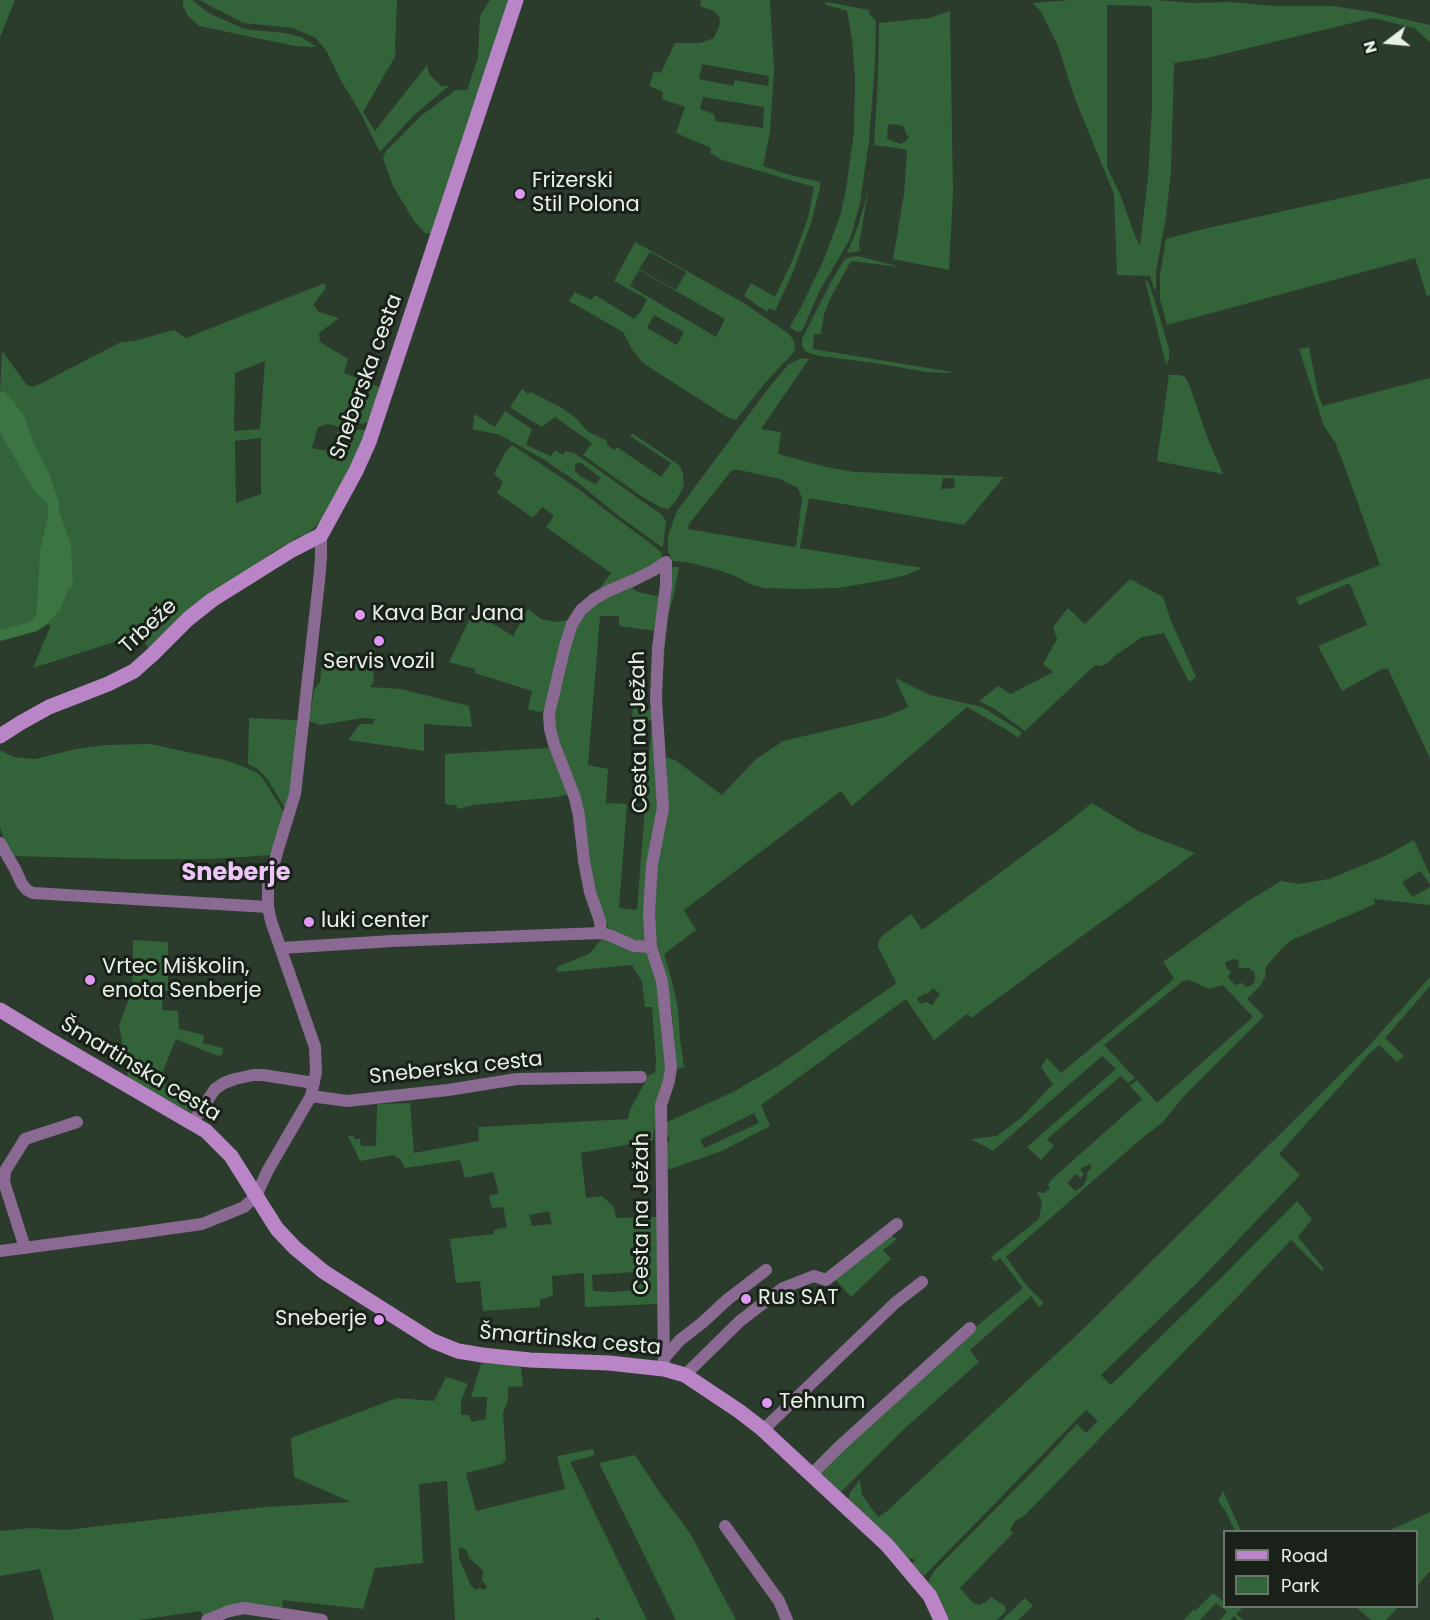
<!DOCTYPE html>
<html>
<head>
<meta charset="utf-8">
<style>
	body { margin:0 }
	#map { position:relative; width:1430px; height:1620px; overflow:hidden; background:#2b3c2c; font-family:Poppins,sans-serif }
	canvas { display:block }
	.legend { position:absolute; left:1223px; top:1530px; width:195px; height:78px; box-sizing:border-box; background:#192119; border:2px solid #6b756b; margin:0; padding:8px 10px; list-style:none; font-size:18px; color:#e7f2e7 }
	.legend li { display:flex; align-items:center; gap:12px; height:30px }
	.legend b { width:30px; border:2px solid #6b756b }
	.north { position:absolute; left:1358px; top:12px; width:60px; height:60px; -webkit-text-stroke:4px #192119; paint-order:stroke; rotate:254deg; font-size:16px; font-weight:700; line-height:24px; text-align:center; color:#e7f2e7 }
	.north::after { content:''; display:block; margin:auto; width:21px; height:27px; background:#e7f2e7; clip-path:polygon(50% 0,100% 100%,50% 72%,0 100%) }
</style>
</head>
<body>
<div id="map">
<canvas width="1430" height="1620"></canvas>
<ul class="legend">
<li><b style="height:8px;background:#b985c7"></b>Road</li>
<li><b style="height:16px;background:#336338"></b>Park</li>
</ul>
<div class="north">N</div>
</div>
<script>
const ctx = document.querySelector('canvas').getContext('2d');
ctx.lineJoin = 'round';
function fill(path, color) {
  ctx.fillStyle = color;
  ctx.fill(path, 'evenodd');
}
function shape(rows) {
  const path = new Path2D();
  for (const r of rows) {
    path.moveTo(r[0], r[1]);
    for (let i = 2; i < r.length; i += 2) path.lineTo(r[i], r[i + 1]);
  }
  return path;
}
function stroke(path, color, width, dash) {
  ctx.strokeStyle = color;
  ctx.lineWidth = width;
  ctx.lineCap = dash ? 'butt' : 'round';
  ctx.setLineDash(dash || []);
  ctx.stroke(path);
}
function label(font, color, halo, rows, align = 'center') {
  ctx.font = font + ' Poppins,sans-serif';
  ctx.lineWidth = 6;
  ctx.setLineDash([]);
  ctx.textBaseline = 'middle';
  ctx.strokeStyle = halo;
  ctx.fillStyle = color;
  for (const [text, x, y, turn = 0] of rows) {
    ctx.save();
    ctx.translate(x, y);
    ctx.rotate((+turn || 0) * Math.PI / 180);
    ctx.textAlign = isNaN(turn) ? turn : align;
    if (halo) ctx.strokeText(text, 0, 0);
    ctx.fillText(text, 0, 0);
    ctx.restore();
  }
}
const green = shape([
	[0,0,15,0,0,37],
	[183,0,192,0,209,13,244,29,285,33,301,37,317,47,295,46,199,26,188,16,183,6],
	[199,0,397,0,395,48,396,55,363,112,375,131,427,65,429,74,441,86,449,86,414,115,380,152,360,112,341,81,327,52,316,38,292,28,244,23],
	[490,0,509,0,432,234,425,233,414,221,393,186,383,158,386,151,422,115,456,90,467,90,478,57,480,16],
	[701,0,770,0,774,70,770,132,763,166,790,175,820,182,820,188,811,223,791,277,775,311,769,308,767,312,744,296,751,283,775,297,793,259,808,218,814,187,722,160,710,153,711,148,676,133,685,107,662,99,663,92,649,86,654,71,661,73,675,43,700,43,714,38,720,24,719,16,714,11,700,6],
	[702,64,769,76,768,86,735,80,733,86,699,79],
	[703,97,764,107,763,128,715,121,714,114,700,109],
	[1069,0,1155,0,1194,3,1230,2,1275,6,1333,6,1372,12,1430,25,1430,42,1414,28,1373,18,1207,58,1174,63,1171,172,1166,216,1156,272,1156,288,1154,289,1150,276,1117,275,1114,194,1075,99,1058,46,1041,12,1033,3],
	[1107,5,1150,6,1152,9,1152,108,1148,178,1140,246,1136,238,1119,192,1107,167],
	[827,2,869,10,870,15,876,21,875,64,869,141,860,203,850,239,819,292,802,331,797,332,790,327,801,307,824,259,841,213,846,189,854,132,855,78,852,39,847,11,824,4],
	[950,11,953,193,949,270,893,259,904,194,907,151,903,149,874,145,878,78,879,23,929,18],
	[888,124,899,125,904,127,906,134,909,137,906,141,901,144,887,139],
	[1430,178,1430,295,1427,296,1415,258,1167,325,1160,300,1160,274,1166,239,1195,231],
	[868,192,859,244,860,251,847,253,857,229],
	[635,242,744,303,789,334,794,341,795,348,793,353,766,382,736,420,727,417,643,363,633,351,623,332,569,301,575,292,591,300,595,295,634,319,641,311,647,299,614,281],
	[650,252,686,272,676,290,639,269],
	[639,270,725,319,716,337,630,286],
	[654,315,684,332,677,345,647,328],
	[858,256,900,267,851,261,830,299,824,314,821,334,814,334,813,349,952,372,947,373,926,372,881,364,821,356,812,354,805,351,802,345,802,339,831,282,844,260,850,257],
	[1145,280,1148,282,1154,298,1169,349,1169,358,1166,365],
	[325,283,326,288,313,305,319,312,339,318,319,333,320,342,348,359,344,373,382,388,372,417,369,417,368,422,365,423,338,427,334,425,327,424,318,427,312,448,332,452,337,432,353,429,364,430,368,432,325,516,316,526,305,536,302,538,300,536,270,554,149,649,139,634,33,668,51,625,46,625,60,611,69,589,59,502,49,472,32,438,25,417,12,399,4,391,0,392,2,351,27,385,32,387,40,384,121,342,134,341,174,330,186,338],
	[265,361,260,429,234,431,235,373],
	[261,438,261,494,236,503,235,441],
	[1309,347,1319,398,1323,406,1430,378,1430,758,1388,669,1382,669,1342,691,1318,646,1367,625,1350,584,1347,584,1299,605,1296,598,1380,565,1346,470,1335,442,1324,426,1299,349],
	[804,358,809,359,761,429,781,432,778,454,826,467,854,472,1004,477,964,525,809,498,800,548,922,568,906,575,885,580,838,588,799,589,764,588,753,585,735,576,718,570,691,563,673,561,668,552,668,536,677,511,770,386,788,365,797,360],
	[732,470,739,470,780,479,798,488,802,498,796,546,794,547,688,529,689,524],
	[943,478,954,478,955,488,941,489],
	[1169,375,1180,375,1185,377,1189,384,1208,439,1223,474,1157,461],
	[522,389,528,394,531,392,562,408,577,419,587,431,607,441,607,445,615,450,617,447,661,477,671,463,630,436,632,433,679,465,683,474,684,486,676,501,668,509,662,508,644,498,583,455,592,443,555,417,542,427,520,414,510,407],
	[505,411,532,429,526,445,551,456,555,450,563,455,566,451,576,454,662,515,666,521,663,548,620,517,577,482,543,459,500,435,473,429,474,414,495,427],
	[575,463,581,463,601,478,595,484,580,476,575,470],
	[0,433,33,490,47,504,48,514,40,550,36,615,29,622,0,630],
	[512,445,580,490,600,506,654,546,661,552,662,557,658,566,599,589,611,573,546,527,554,516,542,507,533,518,497,493,503,482,494,474,505,453],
	[673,567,679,567,673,598,667,619,663,672,659,655,670,569],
	[1130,579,1163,597,1171,621,1196,677,1189,682,1164,633,1142,637,1113,657,1109,662,1101,666,1095,665,1025,731,995,709,979,701,998,686,1011,694,1053,672,1043,664,1057,639,1053,627,1068,608,1085,624],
	[634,584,633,589,638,592,656,596,663,596,655,631,619,626,619,616,600,616,588,765,608,769,606,803,627,804,619,908,637,910,652,721,632,718,633,707,650,710,655,705,661,768,646,941,641,942,612,934,602,916,551,714,567,644,585,609],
	[528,609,541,619,557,622,568,620,545,710,538,712,528,709,532,691,475,673,475,669,449,662,472,614,488,621,513,636],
	[329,650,358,655,373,668,374,681,370,687,401,689,469,706,472,727,424,724,424,751,348,740,360,724,373,724,375,719,363,718,320,725,309,721,314,690,320,682,323,653],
	[895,678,930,695,982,707,1016,728,1022,733,1017,738,1014,734,967,707,852,806,841,791,684,910,696,930,664,954,672,981,678,1009,680,1039,684,1067,677,1069,675,1067,672,1012,657,952,652,904,667,806,666,757,675,760,722,795,755,760,783,741,885,717,908,707],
	[249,718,296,720,299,722,294,766,286,810,268,780,258,769,248,764],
	[150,744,229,761,256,772,262,777,285,814,270,855,213,859,125,859,12,856,5,844,0,827,0,751,2,751,13,757,35,759,76,749,106,745],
	[548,748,553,749,570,791,566,795,557,797,473,805,459,809,455,805,445,804,445,754],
	[1092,803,1138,831,1195,853,971,1018,967,1014,934,1040,906,999,761,1105,770,1126,724,1150,671,1169,663,1170,666,1147,670,1139,661,1125,735,1091,779,1065,894,985,896,982,878,947,878,943,882,936,911,914,922,930,1058,830],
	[933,988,940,994,932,1005,926,1002,920,1004,917,998,926,993,928,994],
	[754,1113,759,1123,704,1148,700,1140],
	[1414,840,1430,875,1430,884,1420,871,1402,882,1412,897,1430,887,1430,905,1374,899,1375,904,1292,940,1283,947,1265,968,1266,975,1261,985,1247,999,1264,1016,1184,1096,1162,1123,1142,1138,1006,1257,1026,1285,1044,1303,1039,1307,1031,1296,970,1350,979,1362,903,1430,841,1492,821,1473,847,1444,977,1326,1023,1288,1000,1258,994,1262,991,1257,1039,1219,1042,1202,1037,1192,1044,1193,1050,1188,1048,1185,1051,1180,1142,1099,1130,1086,1137,1080,1157,1103,1253,1017,1223,985,1209,989,1189,980,1183,981,1104,1045,1135,1078,1128,1083,1121,1076,1047,1139,1054,1146,1041,1160,1027,1147,1116,1069,1102,1056,993,1151,971,1139,997,1136,1021,1118,1053,1084,1041,1067,1047,1058,1061,1073,1174,979,1163,962,1245,903,1281,881,1299,884,1329,879,1385,856],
	[1234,959,1239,961,1238,968,1249,968,1255,973,1255,981,1252,985,1246,987,1243,983,1235,985,1228,977,1231,972,1227,969,1225,962],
	[1091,1164,1091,1168,1087,1173,1087,1179,1083,1186,1075,1191,1067,1183,1076,1174,1081,1178,1084,1174,1080,1169],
	[608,939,648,952,657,972,668,1060,656,1116,653,1140,581,1153,586,1198,602,1196,614,1207,616,1218,660,1217,658,1304,585,1307,584,1273,552,1276,553,1295,540,1300,540,1307,483,1311,480,1281,456,1283,450,1239,494,1234,494,1230,507,1227,503,1207,492,1208,489,1196,499,1193,493,1172,465,1178,460,1160,405,1168,401,1160,393,1155,360,1161,348,1136,354,1136,354,1139,360,1139,361,1146,376,1146,377,1104,410,1103,414,1153,479,1141,478,1127,628,1119,630,1110,649,1075,655,1073,656,1061,652,1007,645,1007,642,982,632,965,558,972,556,969,559,966,589,954,601,940],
	[549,1211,552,1224,532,1226,529,1215],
	[633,1272,636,1290,613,1292,593,1291,592,1275],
	[133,940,168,942,168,990,163,992,162,1010,178,1011,179,1029,204,1035,203,1043,223,1048,222,1055,218,1056,176,1039,159,1081,201,1101,193,1114,128,1078,119,1025,132,990],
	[1430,977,1430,986,1385,1038,1404,1056,1397,1062,1379,1045,1369,1054,1279,1154,1300,1175,1197,1283,1101,1375,1111,1385,1221,1278,1297,1201,1312,1219,1298,1237,1324,1269,1322,1271,1291,1240,1245,1289,1024,1516,1015,1521,1010,1530,1013,1533,960,1588,972,1602,979,1605,986,1602,991,1597,1005,1606,1006,1611,997,1620,949,1620,941,1601,928,1582,934,1571,1038,1466,1077,1424,1086,1433,1098,1421,1086,1410,924,1576,912,1564,915,1560,911,1558,909,1560,848,1500,850,1493,860,1479,862,1495,878,1517,886,1512,1081,1331,1368,1047],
	[888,1234,897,1239,883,1250,891,1259,851,1297,834,1278],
	[483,1363,516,1365,521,1367,523,1386,508,1387,508,1400,503,1413,506,1460,502,1464,466,1473,476,1511,565,1489,557,1456,593,1449,595,1455,570,1462,647,1620,600,1620,598,1617,594,1620,455,1620,447,1481,419,1484,423,1563,375,1568,363,1609,283,1600,282,1612,244,1605,204,1618,201,1611,139,1620,54,1620,40,1569,0,1576,0,1531,31,1528,66,1530,265,1507,351,1502,294,1477,291,1438,397,1398,434,1401,446,1377,468,1384,461,1400,461,1415,469,1415,472,1422,486,1419,487,1397,471,1397,481,1364],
	[459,1548,466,1549,469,1558,477,1565,483,1571,482,1580,487,1587,484,1590,480,1588,476,1590,471,1586,459,1558],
	[635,1455,660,1493,690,1533,736,1620,676,1620,599,1463],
	[1223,1491,1241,1531,1235,1531,1225,1510,1218,1501],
	[1430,1512,1430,1571,1417,1586,1416,1532,1388,1531],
	[1213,1593,1224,1602,1224,1606,1243,1607,1236,1614,1244,1620,1238,1620,1234,1616,1230,1620,1220,1620,1227,1612,1216,1603,1200,1620,1184,1620,1193,1610,1195,1611],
	[1025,1598,1033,1606,1018,1620,1002,1620],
	[1356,1607,1398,1607,1386,1620,1371,1620]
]);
const forest = shape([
	[4,391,12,399,25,417,32,438,49,472,59,502,60,513,71,545,73,585,69,589,60,611,46,625,37,631,0,641,0,630,29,622,36,615,40,550,48,514,47,504,33,490,0,433,0,392]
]);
const street = shape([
	[0,843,15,869,22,884,27,890,33,893,268,907],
	[601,933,600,921,590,892,584,861,579,816,575,798,554,744,550,729,549,714,565,646,572,624,581,610,594,599,608,591,634,580,654,570,666,562,666,585,658,648,656,699,663,808,652,865,649,913,651,947,662,981,671,1067,669,1081,661,1105,664,1369],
	[281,948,392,941,601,933,609,935,634,946,651,947],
	[311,1096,347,1101,448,1090,517,1079,641,1077],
	[193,1122,215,1089,224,1083,235,1079,253,1075,263,1075,314,1083],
	[25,1248,4,1182,5,1171,25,1139,77,1122],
	[0,1251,138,1233,202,1224,244,1207,256,1196,268,1170,311,1096,316,1072,315,1047,271,921,268,907,268,886,278,849,295,794,319,581,321,557,321,535],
	[665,1357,680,1340,702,1323,728,1299,766,1270],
	[685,1375,740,1321,783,1288,814,1276,826,1280,897,1224],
	[763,1430,895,1303,922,1282],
	[811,1475,840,1446,970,1328],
	[725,1526,779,1601,787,1620],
	[207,1620,229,1611,244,1608,322,1620]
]);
const secondary = shape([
	[0,736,22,722,49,707,108,684,134,671,153,654,188,619,212,600,292,550,321,535,356,471,369,442,516,0],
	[0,1010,53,1042,206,1131,231,1156,277,1229,295,1248,324,1272,433,1341,458,1351,482,1355,530,1360,609,1363,664,1369,685,1375,739,1411,761,1428,887,1545,930,1596,941,1620]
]);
const markers = [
	[520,194,6,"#df98f2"],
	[360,615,6,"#df98f2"],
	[379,641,6,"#df98f2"],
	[309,922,6,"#df98f2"],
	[90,980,6,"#df98f2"],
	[746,1299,6,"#df98f2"],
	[379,1320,6,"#df98f2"],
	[767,1403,6,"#df98f2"]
];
const poiNames = [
	["Frizerski",532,182],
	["Stil Polona",532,206],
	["Kava Bar Jana",372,615],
	["Servis vozil",379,663,"center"],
	["luki center",321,922],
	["Vrtec Miškolin,",102,968],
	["enota Senberje",102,992],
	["Rus SAT",758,1299],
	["Sneberje",367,1320,"right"],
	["Tehnum",779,1403]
];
const streetNames = [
	["Sneberska cesta",367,377,-70],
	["Trbeže",149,627,-43],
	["Cesta na Ježah",640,732,-91],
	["Sneberska cesta",456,1069,-6],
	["Šmartinska cesta",140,1070,31],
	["Cesta na Ježah",643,1214,-90],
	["Šmartinska cesta",570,1341,5]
];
const quarterNames = [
	["Sneberje",236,874]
];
fill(green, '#336338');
fill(forest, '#3b7642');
stroke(street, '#8a6a93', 12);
stroke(secondary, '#b985c7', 15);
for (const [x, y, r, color] of markers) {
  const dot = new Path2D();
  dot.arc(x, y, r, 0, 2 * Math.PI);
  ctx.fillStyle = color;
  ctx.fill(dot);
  stroke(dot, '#192119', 2);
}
label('21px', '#e7f2e7', '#192119', poiNames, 'left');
label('21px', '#e7f2e7', '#192119', streetNames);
label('bold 24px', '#eec6f8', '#192119', quarterNames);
</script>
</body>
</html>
